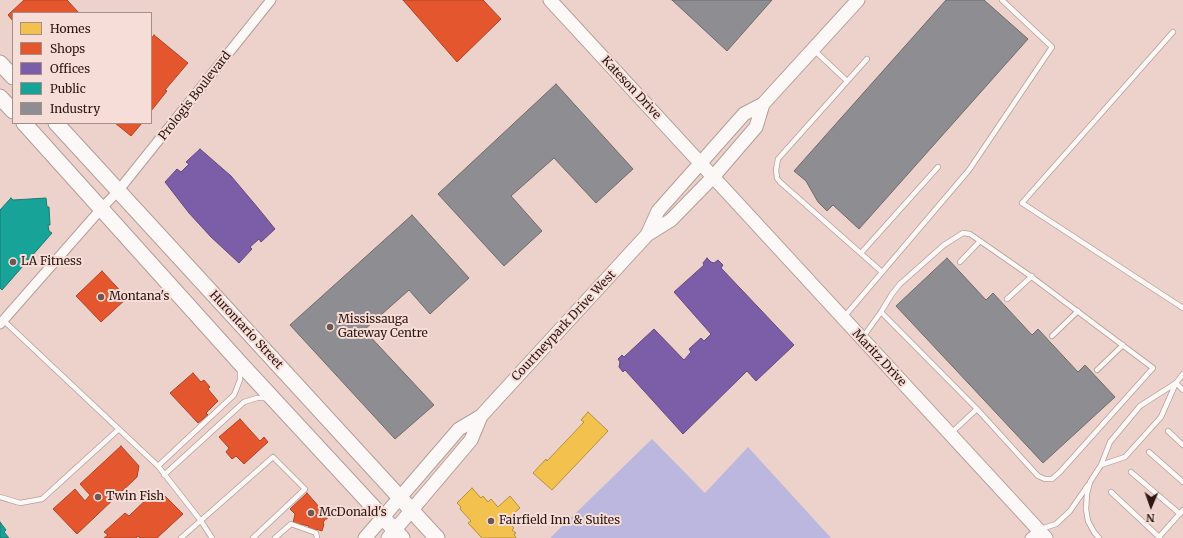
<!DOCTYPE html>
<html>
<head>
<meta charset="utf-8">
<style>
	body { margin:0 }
	#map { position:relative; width:1183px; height:538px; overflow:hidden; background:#edd1cb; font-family:Merriweather,serif }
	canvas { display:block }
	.legend { position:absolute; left:12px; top:12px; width:140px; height:112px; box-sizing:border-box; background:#f6ddd7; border:1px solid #a68e88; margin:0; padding:5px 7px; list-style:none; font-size:12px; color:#2d1711 }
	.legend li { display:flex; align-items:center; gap:8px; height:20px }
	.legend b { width:20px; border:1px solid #a68e88 }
	.north { position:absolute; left:1131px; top:486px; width:40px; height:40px; -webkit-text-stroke:3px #f6ddd7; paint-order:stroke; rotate:182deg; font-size:11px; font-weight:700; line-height:16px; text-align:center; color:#2d1711 }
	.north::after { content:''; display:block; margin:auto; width:14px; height:18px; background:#2d1711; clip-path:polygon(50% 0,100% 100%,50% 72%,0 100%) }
</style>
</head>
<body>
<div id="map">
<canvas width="1183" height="538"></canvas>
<ul class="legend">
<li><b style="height:11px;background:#f2c14e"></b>Homes</li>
<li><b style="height:11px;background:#e4572e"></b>Shops</li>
<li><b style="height:11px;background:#7b5ea7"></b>Offices</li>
<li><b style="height:11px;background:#17a398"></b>Public</li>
<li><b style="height:11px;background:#8d8d92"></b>Industry</li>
</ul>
<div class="north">N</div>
</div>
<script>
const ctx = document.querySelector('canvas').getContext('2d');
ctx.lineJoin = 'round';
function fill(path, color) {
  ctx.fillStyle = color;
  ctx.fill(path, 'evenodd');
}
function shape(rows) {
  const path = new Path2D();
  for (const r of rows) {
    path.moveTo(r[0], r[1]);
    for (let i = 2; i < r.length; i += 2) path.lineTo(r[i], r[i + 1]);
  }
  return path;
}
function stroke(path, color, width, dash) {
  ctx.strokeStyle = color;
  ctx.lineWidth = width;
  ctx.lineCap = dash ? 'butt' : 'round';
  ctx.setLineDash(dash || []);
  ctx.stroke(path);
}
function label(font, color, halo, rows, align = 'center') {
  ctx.font = font + ' Merriweather,serif';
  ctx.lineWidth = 4;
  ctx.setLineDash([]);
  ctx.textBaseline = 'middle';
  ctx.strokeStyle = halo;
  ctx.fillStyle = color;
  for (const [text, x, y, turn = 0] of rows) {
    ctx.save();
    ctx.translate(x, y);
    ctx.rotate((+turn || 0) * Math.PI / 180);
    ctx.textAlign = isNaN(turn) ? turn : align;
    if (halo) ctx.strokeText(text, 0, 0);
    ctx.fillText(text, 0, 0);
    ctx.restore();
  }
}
const green = shape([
	[652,439,705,493,748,447,831,538,550,538]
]);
const homes = shape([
	[588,412,608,431,552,490,533,473,546,459,547,461,584,422,581,420,588,412],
	[472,488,481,498,483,496,488,502,491,499,498,507,510,496,520,508,506,520,514,528,512,530,516,533,514,534,516,538,482,538,468,523,471,521,460,509,461,507,457,503,472,488]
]);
const shops = shape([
	[24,0,67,0,79,13,13,13,13,21,8,15,24,0],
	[403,0,483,0,501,19,457,62,403,0],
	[154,35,188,63,165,90,167,91,151,111,151,39,154,35],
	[115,123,142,123,131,136,115,123],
	[102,271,127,298,101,322,76,296,102,271],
	[193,373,201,382,204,380,210,387,208,389,218,401,206,413,208,415,198,423,170,393,193,373],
	[240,419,260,441,264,437,268,442,244,464,236,456,232,459,226,452,229,448,219,437,240,419],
	[121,446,139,466,137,477,77,534,53,509,75,489,85,501,90,495,80,484,121,446],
	[153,493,163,494,183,514,157,538,140,538,138,536,136,538,104,538,108,535,104,532,125,513,129,516,153,493],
	[307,493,321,509,329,511,327,519,325,519,323,523,324,524,322,531,316,529,316,531,308,528,309,526,300,524,300,526,293,523,295,514,290,509,307,493]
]);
const offices = shape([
	[200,149,231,176,258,208,275,229,261,242,259,239,250,247,252,249,239,263,211,237,189,213,165,182,177,169,181,172,189,164,186,162,200,149],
	[707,258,711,262,714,263,718,260,723,265,721,268,794,345,756,381,747,371,683,434,625,370,623,372,619,367,620,362,618,359,622,355,624,357,654,329,684,360,691,352,689,349,701,338,704,341,711,334,674,292,704,265,703,263,707,258]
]);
const public = shape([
	[11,198,13,200,46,198,47,207,49,207,50,225,48,225,49,231,52,233,2,290,0,288,0,210,11,198],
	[0,522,6,530,4,532,9,538,0,538,0,522]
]);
const industry = shape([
	[672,0,772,0,727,51,672,0],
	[946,0,984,0,1028,39,859,229,833,205,827,211,818,202,806,181,794,171,946,0],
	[556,84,633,169,596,203,554,158,511,196,542,231,504,266,438,194,556,84],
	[412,215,469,278,430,314,409,290,364,330,434,405,395,439,290,325,412,215],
	[947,258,986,300,993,293,1032,335,1038,329,1078,372,1085,365,1115,397,1043,463,896,306,947,258]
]);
const lane = shape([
	[1173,32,1022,203,1183,308],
	[815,51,847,81],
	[867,59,778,159,776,170,777,178,780,182,882,272],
	[861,253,938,167],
	[960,262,980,241],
	[1007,299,1032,276],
	[881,312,977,409],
	[844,317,969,170,1052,47,1002,0],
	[3,320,158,466,201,521,212,538],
	[1052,336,1078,311],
	[863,337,881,312,892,294,900,284,944,245,963,233,970,234,1029,275,1153,368,1060,472,1052,479,1045,479,1038,476,977,409,951,433],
	[1097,370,1123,345],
	[1176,383,1183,390],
	[1168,431,1183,445],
	[1149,452,1183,482],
	[1101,465,1125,457,1161,417,1176,383],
	[158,466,234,395,240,380,240,369],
	[1131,472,1180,514],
	[164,475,244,402,257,398,268,398],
	[1111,492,1160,538],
	[0,497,20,503,42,499,119,429],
	[1041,529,1056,524,1070,511,1088,485],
	[1159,537,1183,510],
	[181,538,273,457,305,489,253,538],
	[275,538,291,524,316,533,317,538],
	[1099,538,1094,532,1088,521,1086,509,1087,494,1090,482,1101,465,1110,442,1140,406,1176,383,1183,374]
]);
const street = shape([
	[0,324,101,209,118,191,271,0],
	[1030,538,1039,530]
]);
const secondary = shape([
	[550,0,1046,538],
	[647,235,658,211,744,114,763,104,858,0],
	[365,538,459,429,481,416,647,235,671,220,713,177,756,127,763,104],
	[388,538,471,440,481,416]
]);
const primary = shape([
	[0,63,13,77],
	[0,97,13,111],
	[24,123,240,363,402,538],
	[56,123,437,538]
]);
const markers = [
	[13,262,4,"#705852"],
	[101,297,4,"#705852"],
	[330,327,4,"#705852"],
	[98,497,4,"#705852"],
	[311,513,4,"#705852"],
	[491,521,4,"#705852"]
];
const streetNames = [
	["Kateson Drive",631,88,47],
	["Prologis Boulevard",195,96,-52],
	["Courtneypark Drive West",564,326,-47],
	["Hurontario Street",246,330,47],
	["Maritz Drive",879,358,47]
];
const poiNames = [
	["LA Fitness",21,262],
	["Montana's",109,297],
	["Mississauga",338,320],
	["Gateway Centre",338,334],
	["Twin Fish",106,497],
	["McDonald's",319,513],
	["Fairfield Inn & Suites",499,521]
];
fill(green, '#bbb7df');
fill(homes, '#f2c14e');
stroke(homes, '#b78e3c', 1);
fill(shops, '#e4572e');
stroke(shops, '#ad4425', 1);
fill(offices, '#7b5ea7');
stroke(offices, '#64497a', 1);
fill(public, '#17a398');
stroke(public, '#1e7970', 1);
fill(industry, '#8d8d92');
stroke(industry, '#706a6b', 1);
stroke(lane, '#b59e98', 6);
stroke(street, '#b59e98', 11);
stroke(secondary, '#b59e98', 15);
stroke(primary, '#b59e98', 17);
stroke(lane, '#fcf8f7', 4.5);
stroke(street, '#fcf8f7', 9);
stroke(secondary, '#fcf8f7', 13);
stroke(primary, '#fcf8f7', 15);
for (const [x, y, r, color] of markers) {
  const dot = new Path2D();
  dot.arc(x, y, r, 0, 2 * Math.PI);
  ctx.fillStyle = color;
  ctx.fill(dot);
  stroke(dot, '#f6ddd7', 1.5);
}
label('12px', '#2d1711', '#f6ddd7', streetNames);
label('12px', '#2d1711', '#f6ddd7', poiNames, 'left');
</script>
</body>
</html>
